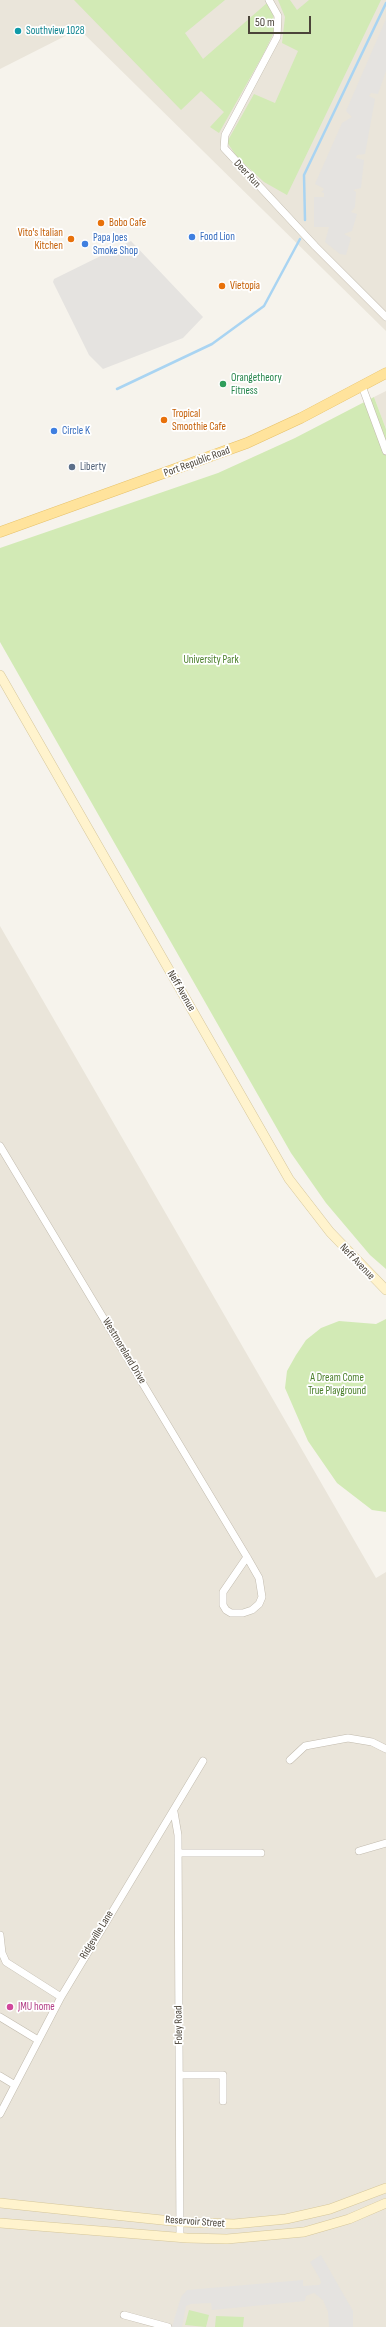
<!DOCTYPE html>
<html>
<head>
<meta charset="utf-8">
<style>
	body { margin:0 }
	#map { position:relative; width:386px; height:2327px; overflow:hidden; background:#f6f3ec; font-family:"Sofia Sans Condensed",sans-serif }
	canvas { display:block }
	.scale { position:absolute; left:248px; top:16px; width:63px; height:18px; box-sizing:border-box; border:2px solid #4b4439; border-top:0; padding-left:5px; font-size:12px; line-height:14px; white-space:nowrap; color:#4b4439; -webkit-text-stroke:3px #fff; paint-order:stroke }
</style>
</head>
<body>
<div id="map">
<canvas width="386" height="2327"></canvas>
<div class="scale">50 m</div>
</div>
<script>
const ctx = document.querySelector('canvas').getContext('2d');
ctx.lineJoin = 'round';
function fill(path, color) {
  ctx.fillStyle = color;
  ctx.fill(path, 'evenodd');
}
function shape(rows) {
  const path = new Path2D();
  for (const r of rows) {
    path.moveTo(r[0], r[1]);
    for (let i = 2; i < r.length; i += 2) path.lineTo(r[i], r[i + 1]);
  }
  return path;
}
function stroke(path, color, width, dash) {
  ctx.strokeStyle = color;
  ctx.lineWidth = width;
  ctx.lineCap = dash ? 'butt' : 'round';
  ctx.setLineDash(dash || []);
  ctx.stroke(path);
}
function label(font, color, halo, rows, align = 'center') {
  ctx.font = font + ' "Sofia Sans Condensed",sans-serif';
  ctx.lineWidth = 3.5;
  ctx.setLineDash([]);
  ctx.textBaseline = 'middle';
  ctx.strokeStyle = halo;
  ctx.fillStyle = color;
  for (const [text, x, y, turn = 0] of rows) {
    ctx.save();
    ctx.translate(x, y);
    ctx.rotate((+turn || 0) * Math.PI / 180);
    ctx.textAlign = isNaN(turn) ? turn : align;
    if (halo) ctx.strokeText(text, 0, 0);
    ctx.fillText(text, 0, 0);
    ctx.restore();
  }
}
const residential = shape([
	[0,0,386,0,386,331,79,29,0,69],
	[386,391,386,429,374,397],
	[0,926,376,1578,386,1572,386,2327,0,2327]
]);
const green = shape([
	[74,0,225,0,185,33,203,59,267,3,273,15,275,30,264,53,219,133,210,127,224,112,201,91,181,110],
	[278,0,290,0,297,10,309,0,381,0,287,195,264,182,237,157,227,142,254,94,275,103,298,51,282,43,285,17],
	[374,397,386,429,386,1269,370,1255,326,1203,291,1153,0,642,0,548,218,473,295,438],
	[386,1319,386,1512,372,1510,337,1483,308,1441,285,1388,287,1371,296,1355,306,1340,321,1328,339,1321,376,1324],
	[189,2310,209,2315,206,2327,185,2325],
	[216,2316,244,2317,243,2327,215,2327]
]);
const parking = shape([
	[386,19,386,71,378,94,371,93,369,96,375,99,365,154,357,155,356,158,364,160,361,188,353,190,356,192,355,207,351,212,357,214,352,231,344,234,351,238,346,255,340,254,325,242,329,227,314,227,314,197,324,197,324,193,321,192,324,190,323,188,315,184,342,123,352,117,346,111],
	[131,241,203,317,183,338,103,369,89,355,53,282,54,279],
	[321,2255,353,2311,353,2327,329,2327,328,2312,323,2300,314,2293,306,2296,305,2301,212,2310,211,2303,191,2304,186,2306,182,2327,172,2327,181,2297,187,2290,303,2280,303,2286,319,2285,321,2283,320,2279,310,2262]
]);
const stream = shape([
	[305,220,304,175,386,3],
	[117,389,212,344,264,306,300,239]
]);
const street = shape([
	[269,0,278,16,277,37,225,135,224,148,315,246,386,317],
	[362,386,386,451],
	[0,1146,247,1557],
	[247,1557,259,1578,262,1597,259,1604,252,1610,243,1613,231,1613,226,1610,223,1605,223,1592,247,1557],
	[290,1760,305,1746,348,1738,372,1742,386,1749],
	[174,1812,178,1835,180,2238],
	[359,1851,386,1843],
	[178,1853,261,1853],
	[0,1935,2,1953,6,1962,61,1997],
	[0,2017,38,2040],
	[180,2075,223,2075,223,2101],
	[0,2076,15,2085],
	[0,2114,61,1997,203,1761],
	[124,2315,168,2327]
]);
const secondary = shape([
	[0,675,289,1179,330,1232,386,1290],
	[0,2203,181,2222,234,2224,286,2219,330,2209,386,2188],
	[0,2223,187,2238,227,2239,304,2232,349,2219,386,2203]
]);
const primary = shape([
	[0,532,247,443,301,418,386,373]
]);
const markers = [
	[18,31,4,"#0f9aa8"],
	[101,223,4,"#e8710a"],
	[192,237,4,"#3f7fe0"],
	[71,239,4,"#e8710a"],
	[85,244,4,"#3f7fe0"],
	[222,286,4,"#e8710a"],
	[223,384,4,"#2e9e5b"],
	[164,420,4,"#e8710a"],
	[54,431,4,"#3f7fe0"],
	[72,467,4,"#5c6f8a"],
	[10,2007,4,"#d1479c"]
];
const cultureNames = [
	["Southview 1028",26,31]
];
const streetNames = [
	["Deer Run",247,174,47],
	["Port Republic Road",197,462,-20],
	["Neff Avenue",181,991,60],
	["Neff Avenue",357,1262,46],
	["Westmoreland Drive",124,1351,59],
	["Ridgeville Lane",97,1935,-59],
	["Foley Road",179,2025,-91],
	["Reservoir Street",195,2222,4]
];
const foodNames = [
	["Bobo Cafe",109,223],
	["Vito's Italian",63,233,"right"],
	["Kitchen",63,246,"right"],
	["Vietopia",230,286],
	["Tropical",172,414],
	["Smoothie Cafe",172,427]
];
const shopNames = [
	["Food Lion",200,237],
	["Papa Joes",93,238],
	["Smoke Shop",93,251],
	["Circle K",62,431]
];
const leisureNames = [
	["Orangetheory",231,378],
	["Fitness",231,391]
];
const serviceNames = [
	["Liberty",80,467]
];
const parkNames = [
	["University Park",211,660],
	["A Dream Come",337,1378],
	["True Playground",337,1391]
];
const hotelNames = [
	["JMU home",18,2007]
];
fill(residential, '#eae5da');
fill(green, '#d2eab5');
fill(parking, '#e5e3e0');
stroke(stream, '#a9d4f2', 2.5);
stroke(street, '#c2bbae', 8);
stroke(secondary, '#d6c79b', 10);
stroke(primary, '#e6c16a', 11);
stroke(street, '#fff', 7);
stroke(secondary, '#fff3cd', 9);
stroke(primary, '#ffe39c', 10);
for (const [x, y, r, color] of markers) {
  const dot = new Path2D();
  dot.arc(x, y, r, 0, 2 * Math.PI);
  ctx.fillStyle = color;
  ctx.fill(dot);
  stroke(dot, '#fff', 1.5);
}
label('11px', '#0d838f', '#fff', cultureNames, 'left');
label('11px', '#4b4439', '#fff', streetNames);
label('11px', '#c56008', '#fff', foodNames, 'left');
label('11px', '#366cbe', '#fff', shopNames, 'left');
label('11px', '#27864d', '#fff', leisureNames, 'left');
label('11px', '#4e5e75', '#fff', serviceNames, 'left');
label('11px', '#4a7f2a', '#fff', parkNames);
label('11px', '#b23c85', '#fff', hotelNames, 'left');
</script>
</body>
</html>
